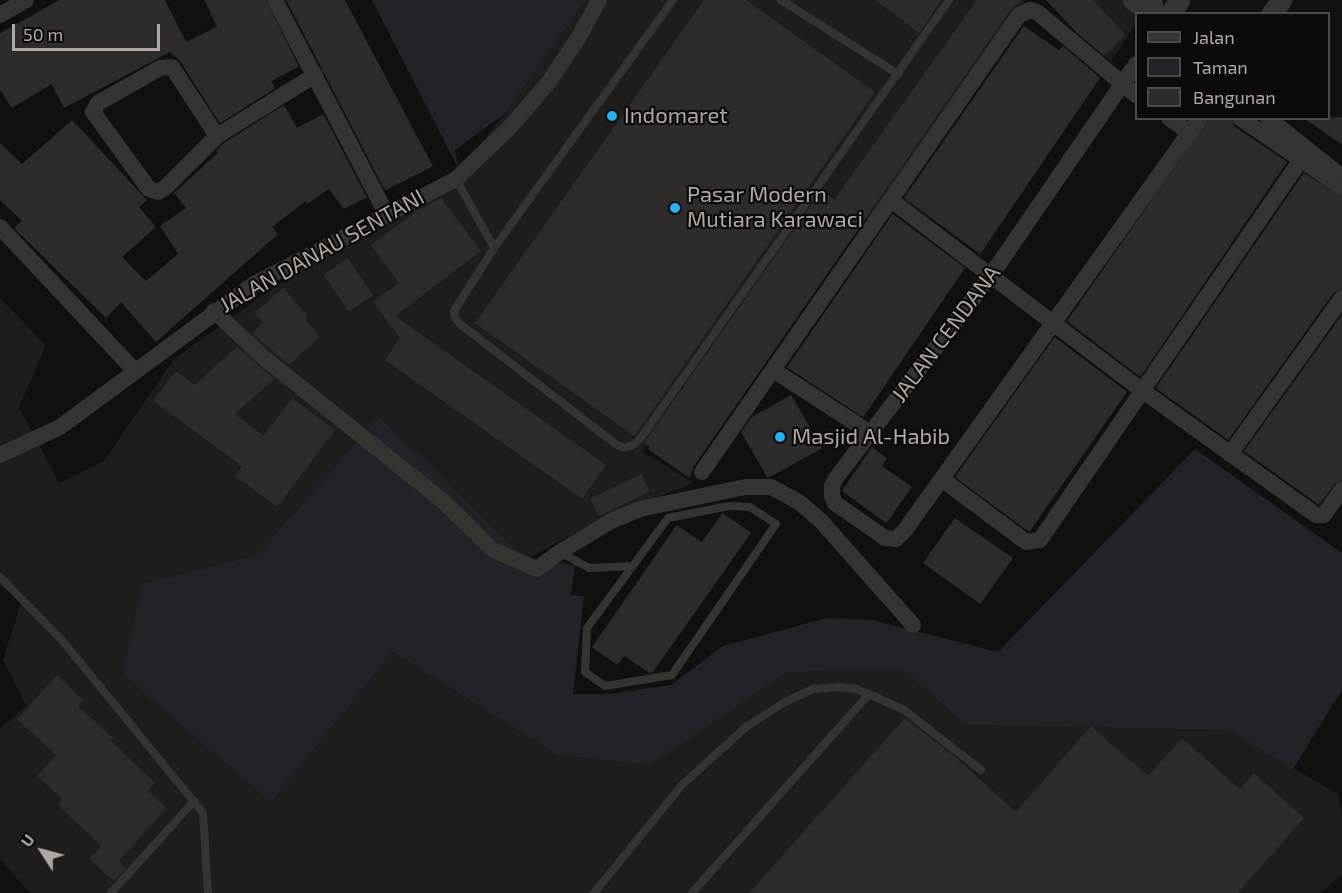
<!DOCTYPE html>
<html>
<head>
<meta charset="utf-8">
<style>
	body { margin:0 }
	#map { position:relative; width:1342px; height:893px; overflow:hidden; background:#11100f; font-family:"Exo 2",sans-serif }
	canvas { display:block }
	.legend { position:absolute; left:1135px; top:12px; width:195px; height:108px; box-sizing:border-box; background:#0c0b0a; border:2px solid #4e4946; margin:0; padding:8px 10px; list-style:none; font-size:18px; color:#b2a6a0 }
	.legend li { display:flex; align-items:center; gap:12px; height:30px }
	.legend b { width:30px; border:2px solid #4e4946 }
	.north { position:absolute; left:12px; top:821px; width:60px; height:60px; -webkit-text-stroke:4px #0c0b0a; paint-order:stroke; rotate:306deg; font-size:16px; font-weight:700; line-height:24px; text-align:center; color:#b2a6a0 }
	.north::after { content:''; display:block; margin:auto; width:21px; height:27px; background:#b2a6a0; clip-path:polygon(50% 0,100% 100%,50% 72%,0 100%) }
	.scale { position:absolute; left:12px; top:24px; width:148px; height:27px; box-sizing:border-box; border:3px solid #b2a6a0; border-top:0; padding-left:8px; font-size:18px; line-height:21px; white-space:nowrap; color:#b2a6a0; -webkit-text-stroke:4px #0c0b0a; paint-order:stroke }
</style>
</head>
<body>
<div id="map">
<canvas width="1342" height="893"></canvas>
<ul class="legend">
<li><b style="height:8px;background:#363330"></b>Jalan</li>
<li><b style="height:16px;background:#262028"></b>Taman</li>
<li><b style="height:16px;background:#2d2c2a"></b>Bangunan</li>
</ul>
<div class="north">U</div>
<div class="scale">50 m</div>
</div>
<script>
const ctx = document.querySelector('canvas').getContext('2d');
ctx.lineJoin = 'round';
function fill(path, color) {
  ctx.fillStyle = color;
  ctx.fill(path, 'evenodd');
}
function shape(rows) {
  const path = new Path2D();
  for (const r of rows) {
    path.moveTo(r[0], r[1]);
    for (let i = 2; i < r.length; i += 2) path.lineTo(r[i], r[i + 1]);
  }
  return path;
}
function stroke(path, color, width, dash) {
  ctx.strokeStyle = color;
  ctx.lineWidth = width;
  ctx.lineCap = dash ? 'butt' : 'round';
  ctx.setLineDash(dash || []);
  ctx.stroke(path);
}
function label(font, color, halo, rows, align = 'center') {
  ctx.font = font + ' "Exo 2",sans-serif';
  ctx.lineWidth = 4.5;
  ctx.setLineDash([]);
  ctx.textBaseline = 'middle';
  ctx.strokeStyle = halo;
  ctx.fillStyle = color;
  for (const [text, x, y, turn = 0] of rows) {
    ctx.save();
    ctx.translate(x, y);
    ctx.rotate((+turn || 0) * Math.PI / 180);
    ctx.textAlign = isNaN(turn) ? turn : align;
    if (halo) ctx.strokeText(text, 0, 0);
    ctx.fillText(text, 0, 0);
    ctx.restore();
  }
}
const built = shape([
	[586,0,1026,0,869,220,826,192,643,452,694,483,607,516,525,560,379,418,257,555,143,584,271,802,393,652,557,755,648,765,788,672,904,671,966,725,1228,730,1338,794,1342,817,1342,875,1320,893,30,893,0,859,0,729,26,706,3,660,21,602,0,585,0,298,46,346,19,407,59,483,104,461,174,359,315,258,459,170,506,113],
	[1045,0,1154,0,1136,14,1136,24,1111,61]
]);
const green = shape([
	[372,0,586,0,506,113,455,150,459,170],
	[379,417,525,559,575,565,571,595,584,596,573,694,610,694,671,685,723,646,827,618,872,620,998,652,1195,449,1342,553,1342,690,1293,769,1228,730,966,725,904,671,788,672,649,765,557,755,393,652,271,802,123,674,142,584,257,555]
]);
const building = shape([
	[61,0,164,0,186,43,218,27,205,0,265,0,298,66,270,81,274,88,220,122,181,61,170,51,64,107,52,83,12,107,0,88,0,34,61,0],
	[287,0,344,0,432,166,386,189,384,187,287,0],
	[705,0,745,0,874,92,634,435,476,323,705,0],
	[876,0,940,0,919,32,876,0],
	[978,0,1021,0,1010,9,693,466,689,477,649,449,651,447,645,443,822,191,835,200,978,0],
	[1047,0,1092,0,1125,35,1104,55,1078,33,1047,0],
	[1024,27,1059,51,1063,47,1099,78,980,253,905,198,1024,27],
	[284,106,297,129,323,115,366,197,344,208,329,188,307,203,306,200,271,227,277,234,156,341,121,301,106,317,15,228,23,221,0,199,0,144,22,165,72,121,146,200,138,207,155,227,121,257,146,282,179,254,161,226,187,208,175,193,219,153,217,151,224,144,284,106],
	[1210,118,1230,118,1234,127,1286,162,1140,376,1068,321,1210,118],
	[1305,118,1342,118,1342,144,1305,118],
	[1304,174,1342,198,1342,288,1333,292,1228,439,1157,388,1304,174],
	[441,199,480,251,394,316,605,465,582,498,386,360,401,338,374,302,400,283,372,245,418,211,441,199],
	[893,215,964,268,863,416,788,367,893,215],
	[347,259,372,295,349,311,325,275,347,259],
	[283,289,307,316,304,319,319,337,289,364,253,333,264,323,255,313,283,289],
	[1342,316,1342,479,1334,483,1319,504,1245,451,1342,316],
	[1055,338,1126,392,1029,531,956,477,1055,338],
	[237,347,273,379,234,414,264,437,292,399,334,430,277,506,236,476,243,466,154,401,176,372,195,386,237,347],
	[791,396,821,448,768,477,742,432,752,418,791,396],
	[872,448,886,458,881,466,911,487,886,522,843,491,872,448],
	[641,475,649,491,599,515,591,499,641,475],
	[723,514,750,533,652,672,649,672,624,655,617,664,593,647,677,526,702,543,723,514],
	[955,519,1012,558,980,603,924,563,955,519],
	[57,676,82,700,77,706,112,738,109,740,154,783,147,791,166,808,118,861,125,868,114,880,90,859,102,846,59,805,64,800,38,776,57,755,18,719,57,676],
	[905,719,953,756,1016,813,1091,727,1148,777,1182,739,1240,790,1254,774,1303,818,1237,893,750,893,905,719]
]);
const service = shape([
	[673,0,494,248,454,311,455,318,460,324,617,445,624,448,633,445,640,439,949,0],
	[781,0,898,74],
	[456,179,494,248],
	[729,506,750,507,776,524,672,675,605,686,585,672,587,628,668,518,729,506],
	[560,552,589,568,633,566],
	[0,577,61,639,203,813,208,893],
	[111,893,194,801],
	[594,893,682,785,746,727,785,702,813,689,840,687,856,689,869,694],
	[692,893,869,694,904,710,981,770]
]);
const minor = shape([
	[275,0,387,215],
	[0,15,26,0],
	[1136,64,992,274,836,478,832,486,832,496,835,503,885,538,896,539,905,530,1200,118],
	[1169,118,1190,133],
	[1240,118,1342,188],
	[1268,118,1336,172],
	[217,136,172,67,160,68,98,103,93,112,149,189,158,192,165,188,217,136,315,75],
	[891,200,1140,389,1316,515,1324,515,1342,489],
	[0,227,134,370],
	[214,311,264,358,443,501,493,550,537,569,560,552,611,521,640,509,745,487,771,487,799,502,821,521,913,625],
	[773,370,872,434],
	[1230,454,1342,298],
	[0,455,60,427,254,284,456,179,510,127,548,83,579,37,599,0],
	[702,472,1019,15,1030,10,1037,12,1136,95],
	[943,480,1026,542,1040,540,1300,161]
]);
const tertiary = shape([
	[1133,0,1138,4,1153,5],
	[1171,14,1180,0],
	[1272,14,1282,0]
]);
const markers = [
	[612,116,6,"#28b0f0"],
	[675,208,6,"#28b0f0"],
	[780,437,6,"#28b0f0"]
];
const poiNames = [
	["Indomaret",624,116],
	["Pasar Modern",687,195],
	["Mutiara Karawaci",687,220],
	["Masjid Al-Habib",792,437]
];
const streetNames = [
	["JALAN DANAU SENTANI",322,251,-29],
	["JALAN CENDANA",946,334,-53]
];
fill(built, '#1e1d1b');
fill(green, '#262028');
fill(building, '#2d2c2a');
stroke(building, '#2d2c29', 1.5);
stroke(service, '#363330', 8);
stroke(minor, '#363330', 16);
stroke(tertiary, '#363330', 21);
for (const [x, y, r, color] of markers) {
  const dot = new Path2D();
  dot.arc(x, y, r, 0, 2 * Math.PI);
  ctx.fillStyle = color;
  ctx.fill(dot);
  stroke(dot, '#0c0b0a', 2);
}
label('22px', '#b2a6a0', '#0c0b0a', poiNames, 'left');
label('22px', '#b2a6a0', '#0c0b0a', streetNames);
</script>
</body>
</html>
